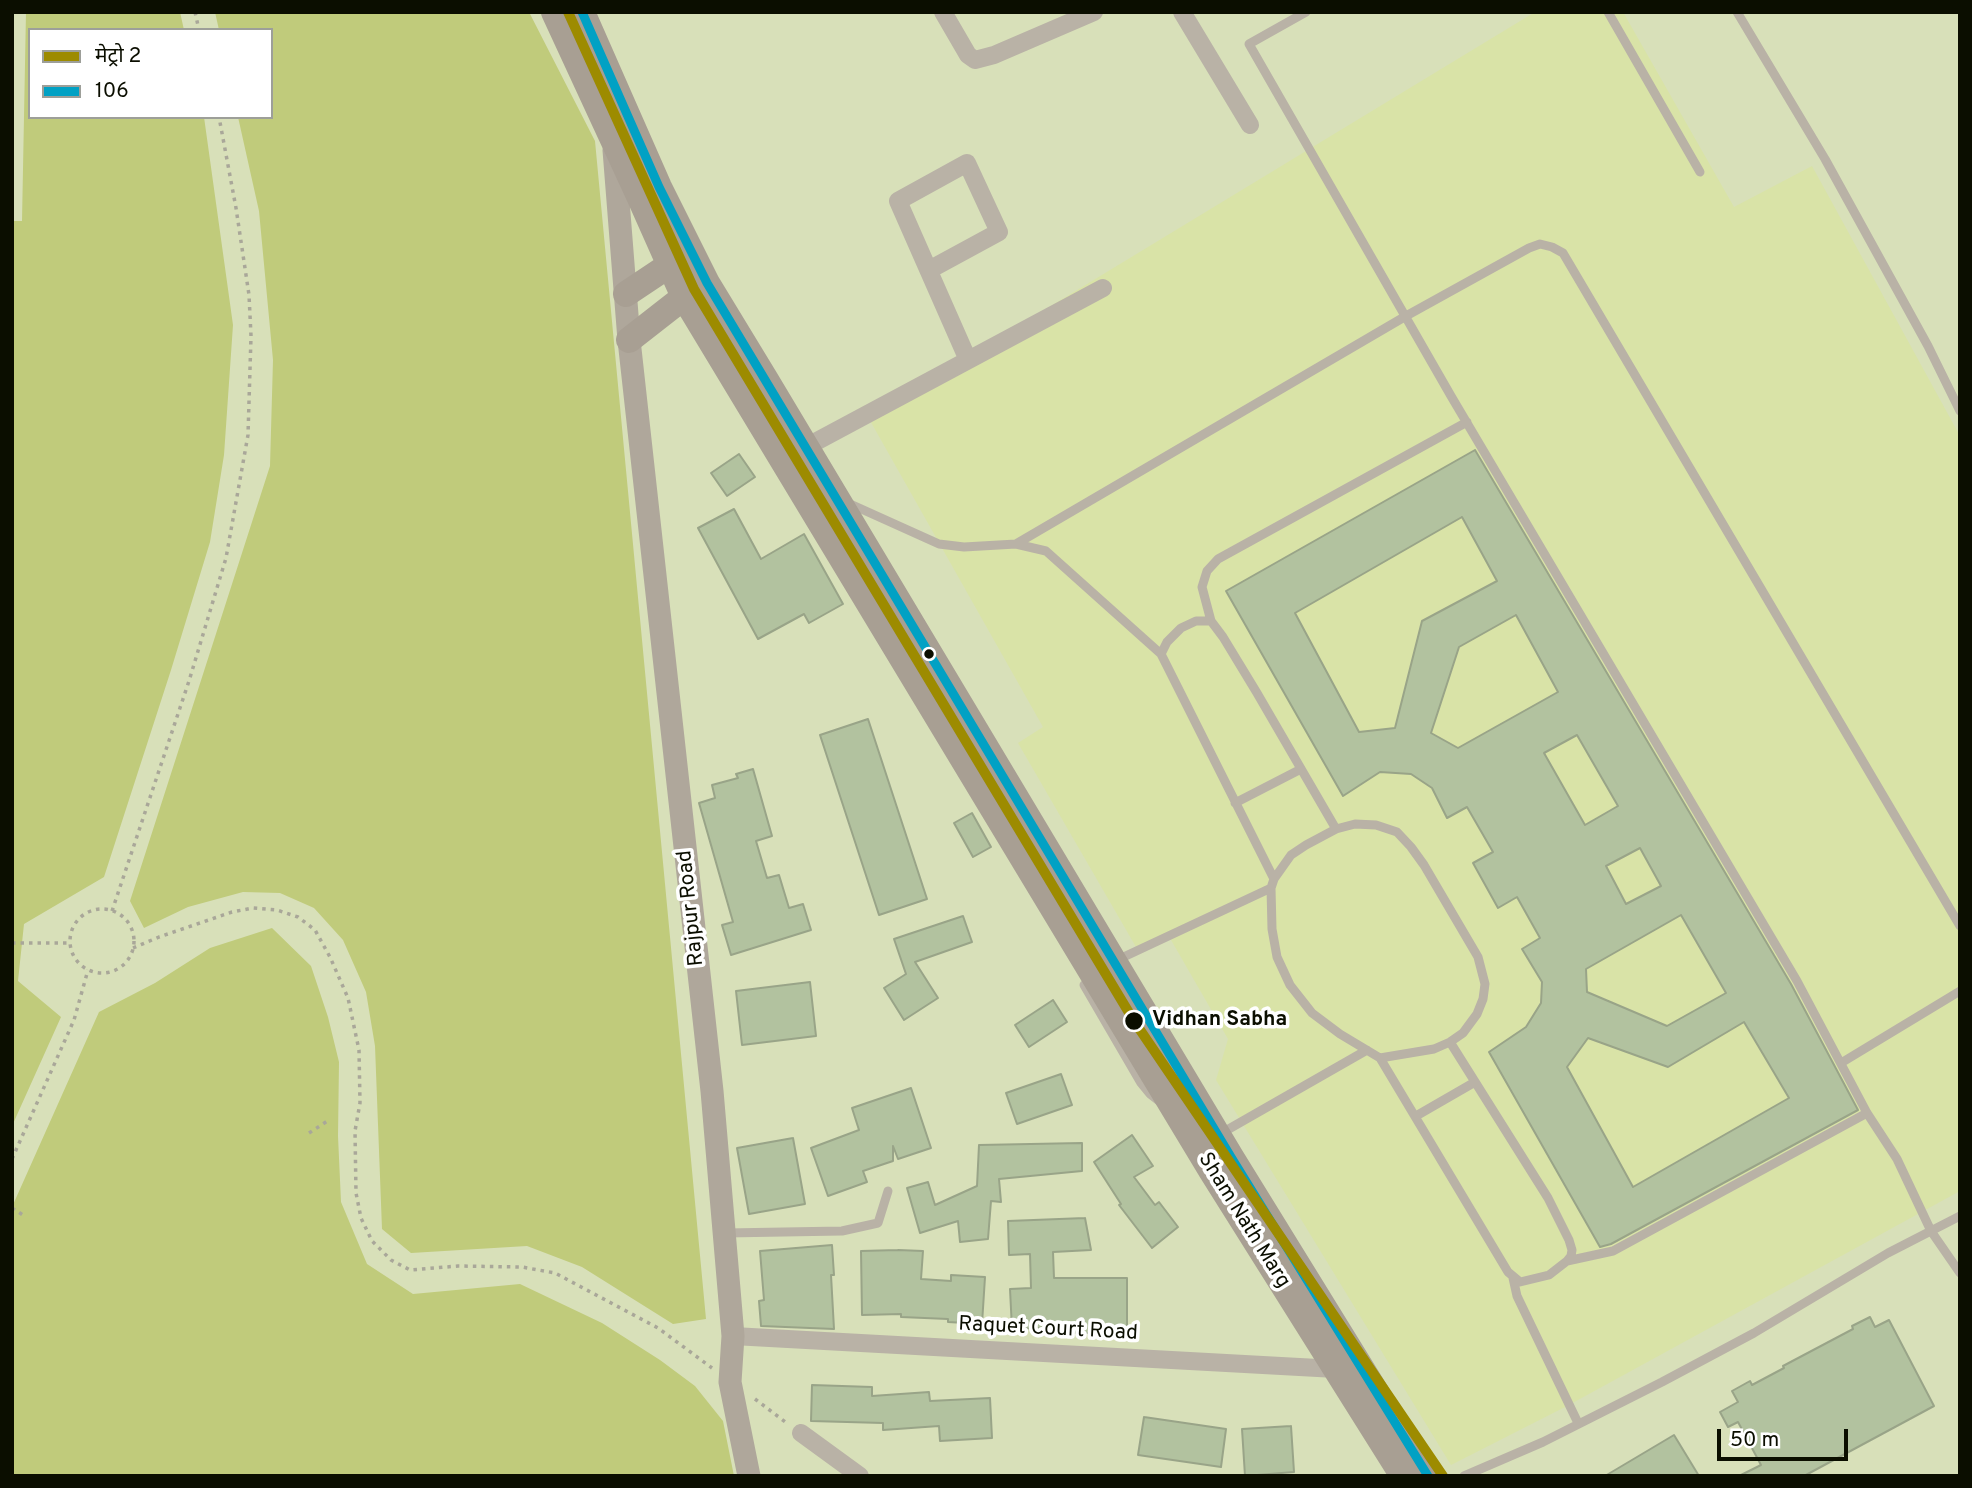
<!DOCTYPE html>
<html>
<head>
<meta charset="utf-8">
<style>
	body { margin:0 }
	#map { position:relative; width:1972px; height:1488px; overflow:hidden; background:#d8e0b9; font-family:Overpass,"Noto Sans Devanagari",sans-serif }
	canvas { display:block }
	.frame { position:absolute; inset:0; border:14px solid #0b0e00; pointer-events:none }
	.legend { position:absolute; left:28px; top:28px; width:245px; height:91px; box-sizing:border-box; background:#fff; border:2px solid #9d9f99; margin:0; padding:9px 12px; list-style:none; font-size:21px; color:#0b0e00 }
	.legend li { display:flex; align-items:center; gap:14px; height:35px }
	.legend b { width:35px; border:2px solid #9d9f99 }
	.scale { position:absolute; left:1717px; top:1429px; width:131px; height:32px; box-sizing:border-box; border:4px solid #0b0e00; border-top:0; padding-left:9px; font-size:21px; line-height:24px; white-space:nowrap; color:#0b0e00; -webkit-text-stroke:5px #fff; paint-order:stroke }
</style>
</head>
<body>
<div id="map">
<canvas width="1972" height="1488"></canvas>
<div class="frame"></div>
<ul class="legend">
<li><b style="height:9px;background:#9d8b00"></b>मेट्रो 2</li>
<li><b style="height:9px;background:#01a1c4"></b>106</li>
</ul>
<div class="scale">50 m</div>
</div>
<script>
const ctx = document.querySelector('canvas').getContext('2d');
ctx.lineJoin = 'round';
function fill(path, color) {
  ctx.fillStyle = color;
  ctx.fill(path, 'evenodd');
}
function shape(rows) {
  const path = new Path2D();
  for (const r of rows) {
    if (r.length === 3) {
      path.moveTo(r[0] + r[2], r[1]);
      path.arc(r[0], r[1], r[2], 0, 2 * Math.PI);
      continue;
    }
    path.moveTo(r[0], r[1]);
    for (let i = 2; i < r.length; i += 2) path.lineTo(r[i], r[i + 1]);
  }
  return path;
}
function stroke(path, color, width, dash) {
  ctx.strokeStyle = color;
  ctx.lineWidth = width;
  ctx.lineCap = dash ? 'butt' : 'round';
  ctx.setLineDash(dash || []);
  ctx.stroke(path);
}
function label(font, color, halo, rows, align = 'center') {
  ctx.font = font + ' Overpass,sans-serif';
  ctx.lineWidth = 7;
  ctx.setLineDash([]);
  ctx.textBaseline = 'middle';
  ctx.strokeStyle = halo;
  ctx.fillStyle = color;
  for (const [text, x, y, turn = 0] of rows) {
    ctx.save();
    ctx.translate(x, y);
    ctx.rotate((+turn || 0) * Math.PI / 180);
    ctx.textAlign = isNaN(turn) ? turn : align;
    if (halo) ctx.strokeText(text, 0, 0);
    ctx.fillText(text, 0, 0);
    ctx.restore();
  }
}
const built = shape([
	[1535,12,1623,12,1734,207,1812,166,1960,436,1960,1191,1567,1406,1451,1465,1216,1080,1228,1039,1167,933,1136,947,1018,743,1043,727,868,417]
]);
const forest = shape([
	[26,12,180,12,184,30,30,30,30,117,204,117,233,325,224,455,210,542,171,670,104,877,24,924,18,981,61,1017,12,1126,12,221,22,221],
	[215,12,529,12,595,141,706,1319,673,1324,582,1267,527,1246,411,1253,382,1229,375,1046,366,992,343,940,314,908,280,893,243,892,188,907,144,928,130,901,270,466,273,360,259,211,238,117,271,117,271,30,219,30],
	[272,928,311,966,328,1017,339,1062,338,1136,341,1202,367,1264,413,1294,520,1284,602,1323,660,1360,695,1386,723,1421,734,1476,12,1476,12,1207,99,1012,155,983,210,948]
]);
const building = shape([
	[1475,450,1791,984,1858,1110,1611,1244,1600,1247,1489,1052,1526,1027,1541,1003,1542,982,1522,949,1540,938,1517,897,1498,908,1473,863,1493,852,1467,807,1447,818,1432,788,1411,774,1380,772,1343,796,1226,591,1475,450],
	[1462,517,1497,581,1422,621,1395,728,1359,732,1295,613,1462,517],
	[1516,615,1558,692,1458,748,1431,733,1459,647,1516,615],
	[1577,735,1618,806,1585,825,1544,753,1577,735],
	[1640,848,1661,886,1626,904,1606,866,1640,848],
	[1681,915,1726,993,1667,1026,1587,992,1586,969,1681,915],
	[1744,1022,1789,1098,1633,1187,1567,1067,1588,1038,1668,1067,1744,1022],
	[739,454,755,477,727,496,711,473,739,454],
	[734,509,761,559,804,534,843,604,809,623,804,614,758,639,698,528,734,509],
	[868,719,927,899,879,915,820,735,868,719],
	[753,769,772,836,756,841,767,878,779,875,789,908,803,904,811,930,731,955,722,925,733,922,699,803,715,798,712,785,738,778,736,774,753,769],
	[972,813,991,847,973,857,954,823,972,813],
	[963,916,972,942,915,962,938,998,904,1020,884,988,906,974,894,939,963,916],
	[810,982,816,1036,742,1045,736,991,810,982],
	[1053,1000,1067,1022,1029,1047,1015,1025,1053,1000],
	[1061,1074,1072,1105,1017,1124,1006,1093,1061,1074],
	[911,1088,931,1148,898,1159,893,1146,893,1161,863,1171,867,1182,828,1196,811,1148,859,1130,852,1108,911,1088],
	[1132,1135,1153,1166,1134,1177,1155,1205,1159,1202,1178,1227,1152,1248,1119,1205,1121,1204,1094,1162,1132,1135],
	[793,1138,805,1204,749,1214,737,1148,793,1138],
	[1082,1143,1082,1171,999,1179,1001,1202,991,1201,988,1239,960,1242,958,1221,920,1233,907,1188,928,1182,935,1205,977,1186,979,1145,1082,1143],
	[1085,1218,1091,1250,1053,1252,1054,1278,1127,1278,1127,1337,1095,1337,1095,1333,1064,1333,1064,1327,1012,1329,1010,1289,1031,1288,1030,1254,1009,1255,1008,1221,1085,1218],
	[832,1245,834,1275,831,1275,834,1329,761,1326,759,1301,764,1300,760,1251,832,1245],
	[898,1250,923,1251,921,1279,951,1281,951,1275,985,1277,982,1324,948,1322,948,1319,901,1317,901,1314,862,1315,861,1251,898,1250],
	[1870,1317,1875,1327,1889,1320,1934,1406,1804,1476,1739,1476,1761,1465,1738,1422,1728,1427,1720,1412,1738,1402,1732,1391,1750,1381,1752,1385,1784,1368,1783,1366,1853,1329,1852,1326,1870,1317],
	[812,1385,872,1387,872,1396,929,1392,930,1401,990,1398,992,1438,940,1441,939,1426,883,1430,883,1423,811,1421,812,1385],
	[1144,1417,1226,1429,1221,1467,1138,1455,1144,1417],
	[1291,1426,1294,1472,1245,1476,1242,1429,1291,1426],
	[1674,1435,1699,1476,1605,1476,1674,1435]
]);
const path = shape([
	[195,12,199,30],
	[102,941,32],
	[112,911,189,681,226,558,248,435,251,336,249,295,236,208,219,117],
	[12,943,70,943],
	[133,948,159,937,232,912,253,908,277,910,298,917,315,930,330,957,348,998,359,1050,360,1103,355,1131,356,1193,361,1218,372,1241,391,1260,410,1270,458,1266,522,1267,555,1273,658,1328,712,1368],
	[309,1133,329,1120],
	[12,1159,74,1020,88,970],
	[12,1208,26,1217],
	[755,1399,788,1424]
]);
const lane = shape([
	[1306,12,1249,44,1451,396,1797,981,1867,1113,1897,1159,1931,1231,1960,1273],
	[1608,12,1700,172],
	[1737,12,1825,159,1928,346,1960,411],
	[848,503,939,544,964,547,1016,544,1046,551,1161,654,1274,879,1271,888,1272,929,1277,957,1290,985,1312,1013,1340,1034,1380,1058,1434,1049,1450,1042,1463,1033,1477,1014,1483,999,1485,984,1478,957,1424,865,1411,847,1397,832,1376,825,1355,824,1336,829,1306,845,1291,855,1274,879],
	[1016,544,1406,316,1529,248,1540,244,1552,247,1563,253,1960,926],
	[1161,654,1167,642,1181,628,1196,621,1211,621],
	[1235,803,1301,769],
	[1336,829,1257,693,1223,637,1211,621,1202,587,1207,571,1218,559,1467,422],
	[1115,961,1271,888],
	[1084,985,1141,1083,1150,1094,1159,1101],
	[1380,1058,1508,1272,1520,1282,1549,1275,1567,1261,1571,1256,1572,1250,1569,1240,1548,1198,1450,1042],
	[1841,1063,1960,991],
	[1416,1116,1475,1082],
	[1220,1134,1367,1050],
	[726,1233,842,1231,878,1223,888,1191],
	[1567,1261,1613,1251,1867,1113],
	[1513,1278,1517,1296,1578,1423],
	[1464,1476,1543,1442,1662,1382,1754,1333,1888,1253,1960,1216]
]);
const street = shape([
	[943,12,968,55,975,60,994,55,1094,12],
	[1182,12,1250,125],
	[929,270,999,232,967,163,898,201,968,360],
	[806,447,1103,288],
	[733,1336,1336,1369,1341,1367],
	[801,1433,860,1476]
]);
const secondary = shape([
	[614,150,629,340,712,1091,733,1336,730,1382,749,1476]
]);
const primary = shape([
	[554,12,640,198,684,297,1212,1172,1403,1476],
	[582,12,659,187,707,283,766,380,1231,1157,1428,1476],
	[626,294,683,256],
	[629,340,684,297,699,288]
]);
const bus1 = shape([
	[582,12,659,187,707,283,1231,1157,1428,1476]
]);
const metro1 = shape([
	[568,12,694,289,1134,1021,1443,1476]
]);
const markers = [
	[929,654,6,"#0b0e00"],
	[1134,1021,10,"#0b0e00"]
];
const streetNames = [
	["Rajpur Road",692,908,-96],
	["Sham Nath Marg",1243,1221,58],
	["Raquet Court Road",1048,1330,3]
];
const stopNames = [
	["Vidhan Sabha",1152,1021]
];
fill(built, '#d9e3a7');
fill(forest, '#c0cb7b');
fill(building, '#b2c29f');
stroke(building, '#99a488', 2);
stroke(path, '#a9a799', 3.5, [3.5, 5]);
stroke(lane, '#b9b2a6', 9);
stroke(street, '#b9b2a6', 18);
stroke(secondary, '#afa79b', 23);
stroke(primary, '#a89f93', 26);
stroke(bus1, '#01a1c4', 9);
stroke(metro1, '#9d8b00', 10);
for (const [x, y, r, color] of markers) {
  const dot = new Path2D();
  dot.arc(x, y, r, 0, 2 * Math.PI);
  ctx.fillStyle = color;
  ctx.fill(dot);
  stroke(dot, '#fff', 2.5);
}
label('21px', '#0b0e00', '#fff', streetNames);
label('bold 21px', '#0b0e00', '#fff', stopNames, 'left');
</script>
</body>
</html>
